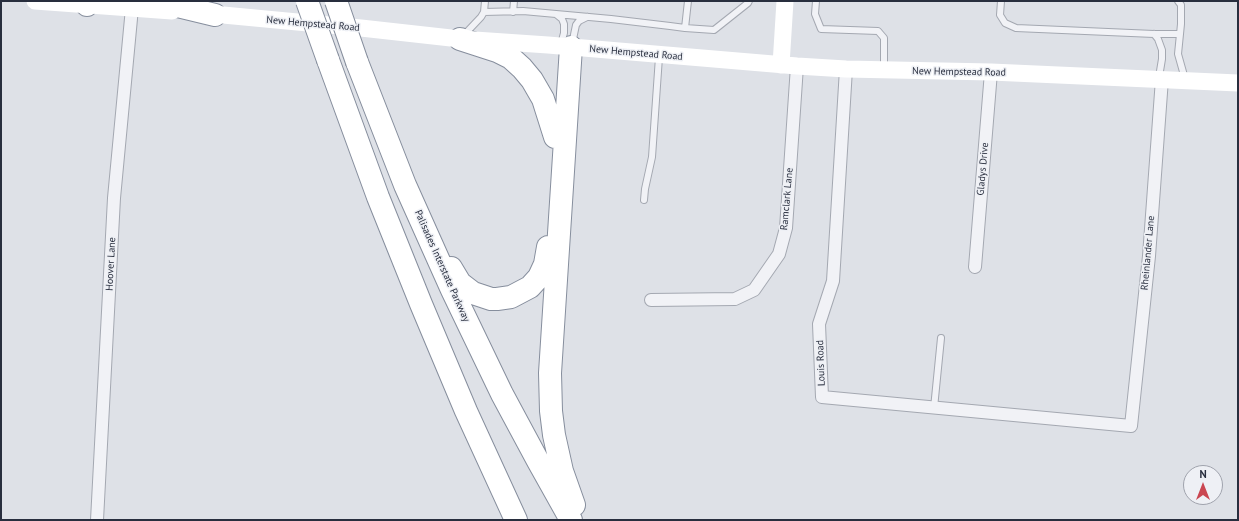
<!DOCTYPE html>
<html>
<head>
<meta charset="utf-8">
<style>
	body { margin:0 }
	#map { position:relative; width:1239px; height:521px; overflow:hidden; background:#dee1e7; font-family:"PT Sans",sans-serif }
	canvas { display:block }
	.frame { position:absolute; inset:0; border:2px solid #282e3e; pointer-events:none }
	.north { position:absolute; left:1183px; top:465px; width:40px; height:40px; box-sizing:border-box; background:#eef0f5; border:1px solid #9fa2ac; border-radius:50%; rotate:0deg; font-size:11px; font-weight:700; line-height:16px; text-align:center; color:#282e3e }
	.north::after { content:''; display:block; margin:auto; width:14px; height:18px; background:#ca4651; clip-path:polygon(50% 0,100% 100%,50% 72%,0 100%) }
</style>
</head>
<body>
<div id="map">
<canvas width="1239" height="521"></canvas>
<div class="frame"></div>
<div class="north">N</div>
</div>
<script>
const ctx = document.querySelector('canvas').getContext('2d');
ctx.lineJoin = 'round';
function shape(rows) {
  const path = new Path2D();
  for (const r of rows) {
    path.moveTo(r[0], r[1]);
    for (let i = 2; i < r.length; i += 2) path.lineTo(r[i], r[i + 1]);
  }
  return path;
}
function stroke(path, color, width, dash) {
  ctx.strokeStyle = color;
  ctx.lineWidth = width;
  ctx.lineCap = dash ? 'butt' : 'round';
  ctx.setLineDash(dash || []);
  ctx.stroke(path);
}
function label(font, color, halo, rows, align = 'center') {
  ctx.font = font + ' "PT Sans",sans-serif';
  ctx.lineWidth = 3;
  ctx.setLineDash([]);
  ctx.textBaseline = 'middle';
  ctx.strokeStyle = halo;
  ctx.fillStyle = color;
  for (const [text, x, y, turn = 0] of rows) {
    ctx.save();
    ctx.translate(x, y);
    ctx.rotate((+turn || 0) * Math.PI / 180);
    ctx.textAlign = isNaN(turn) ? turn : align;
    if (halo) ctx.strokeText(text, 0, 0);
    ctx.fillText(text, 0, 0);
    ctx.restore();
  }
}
const lane = shape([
	[816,1,815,14,821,29,878,31,884,38,884,69],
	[1001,1,1000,15,1005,23,1016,28,1154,34,1179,34],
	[1178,1,1181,5,1181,24,1178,54,1185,79],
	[484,12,523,11,611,19,670,26,685,28,714,30,748,3,749,1],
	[513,12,514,1],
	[557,15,562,19,564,24,564,33,561,44],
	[685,28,688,1],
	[1154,34,1158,39,1162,50,1162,59,1159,77],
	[464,35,481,17,484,12,485,1],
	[572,44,576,25,579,21,587,17],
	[644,200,645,189,652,157,659,57],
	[934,408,941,338]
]);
const street = shape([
	[846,69,833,281,819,324,822,397,1131,426,1149,256,1162,79],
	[975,267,991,72],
	[651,300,735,299,754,290,779,254,786,228,797,66],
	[97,520,114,198,132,8]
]);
const secondary = shape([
	[35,1,172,11],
	[202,13,361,28,460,39,548,45,797,66,846,69,991,72,1238,83],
	[781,65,785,1]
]);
const highway = shape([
	[157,1,215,15],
	[87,5,87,1],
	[460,39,497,51,511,58,522,68,532,80,543,99,555,137],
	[571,47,550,373,551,411,554,435,562,471,574,505],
	[328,60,378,197,421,304,466,411,516,520],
	[357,62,405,185,452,290,502,394,538,461,571,520],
	[451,268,460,283,473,293,491,299,497,299,511,297,530,287,539,277,545,264,548,247]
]);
const highwayBridge = shape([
	[307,1,328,60],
	[336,1,357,62]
]);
const streetNames = [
	["New Hempstead Road",313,24,5],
	["New Hempstead Road",636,53,5],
	["New Hempstead Road",959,72,1],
	["Gladys Drive",983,169,-85],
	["Ramclark Lane",787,199,-85],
	["Rheinlander Lane",1148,253,-85],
	["Hoover Lane",111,264,-87],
	["Palisades Interstate Parkway",442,266,66],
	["Louis Road",821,363,-92]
];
stroke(lane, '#a4a8b1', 8);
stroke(street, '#a4a8b1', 14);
stroke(highway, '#868e9d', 24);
stroke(lane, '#f1f2f6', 6);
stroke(street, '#f1f2f6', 12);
stroke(secondary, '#fff', 17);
stroke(highway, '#fff', 22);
stroke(highwayBridge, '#868e9d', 24, []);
stroke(highwayBridge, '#fff', 22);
label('10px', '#282e3e', '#eef0f5', streetNames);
</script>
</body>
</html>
